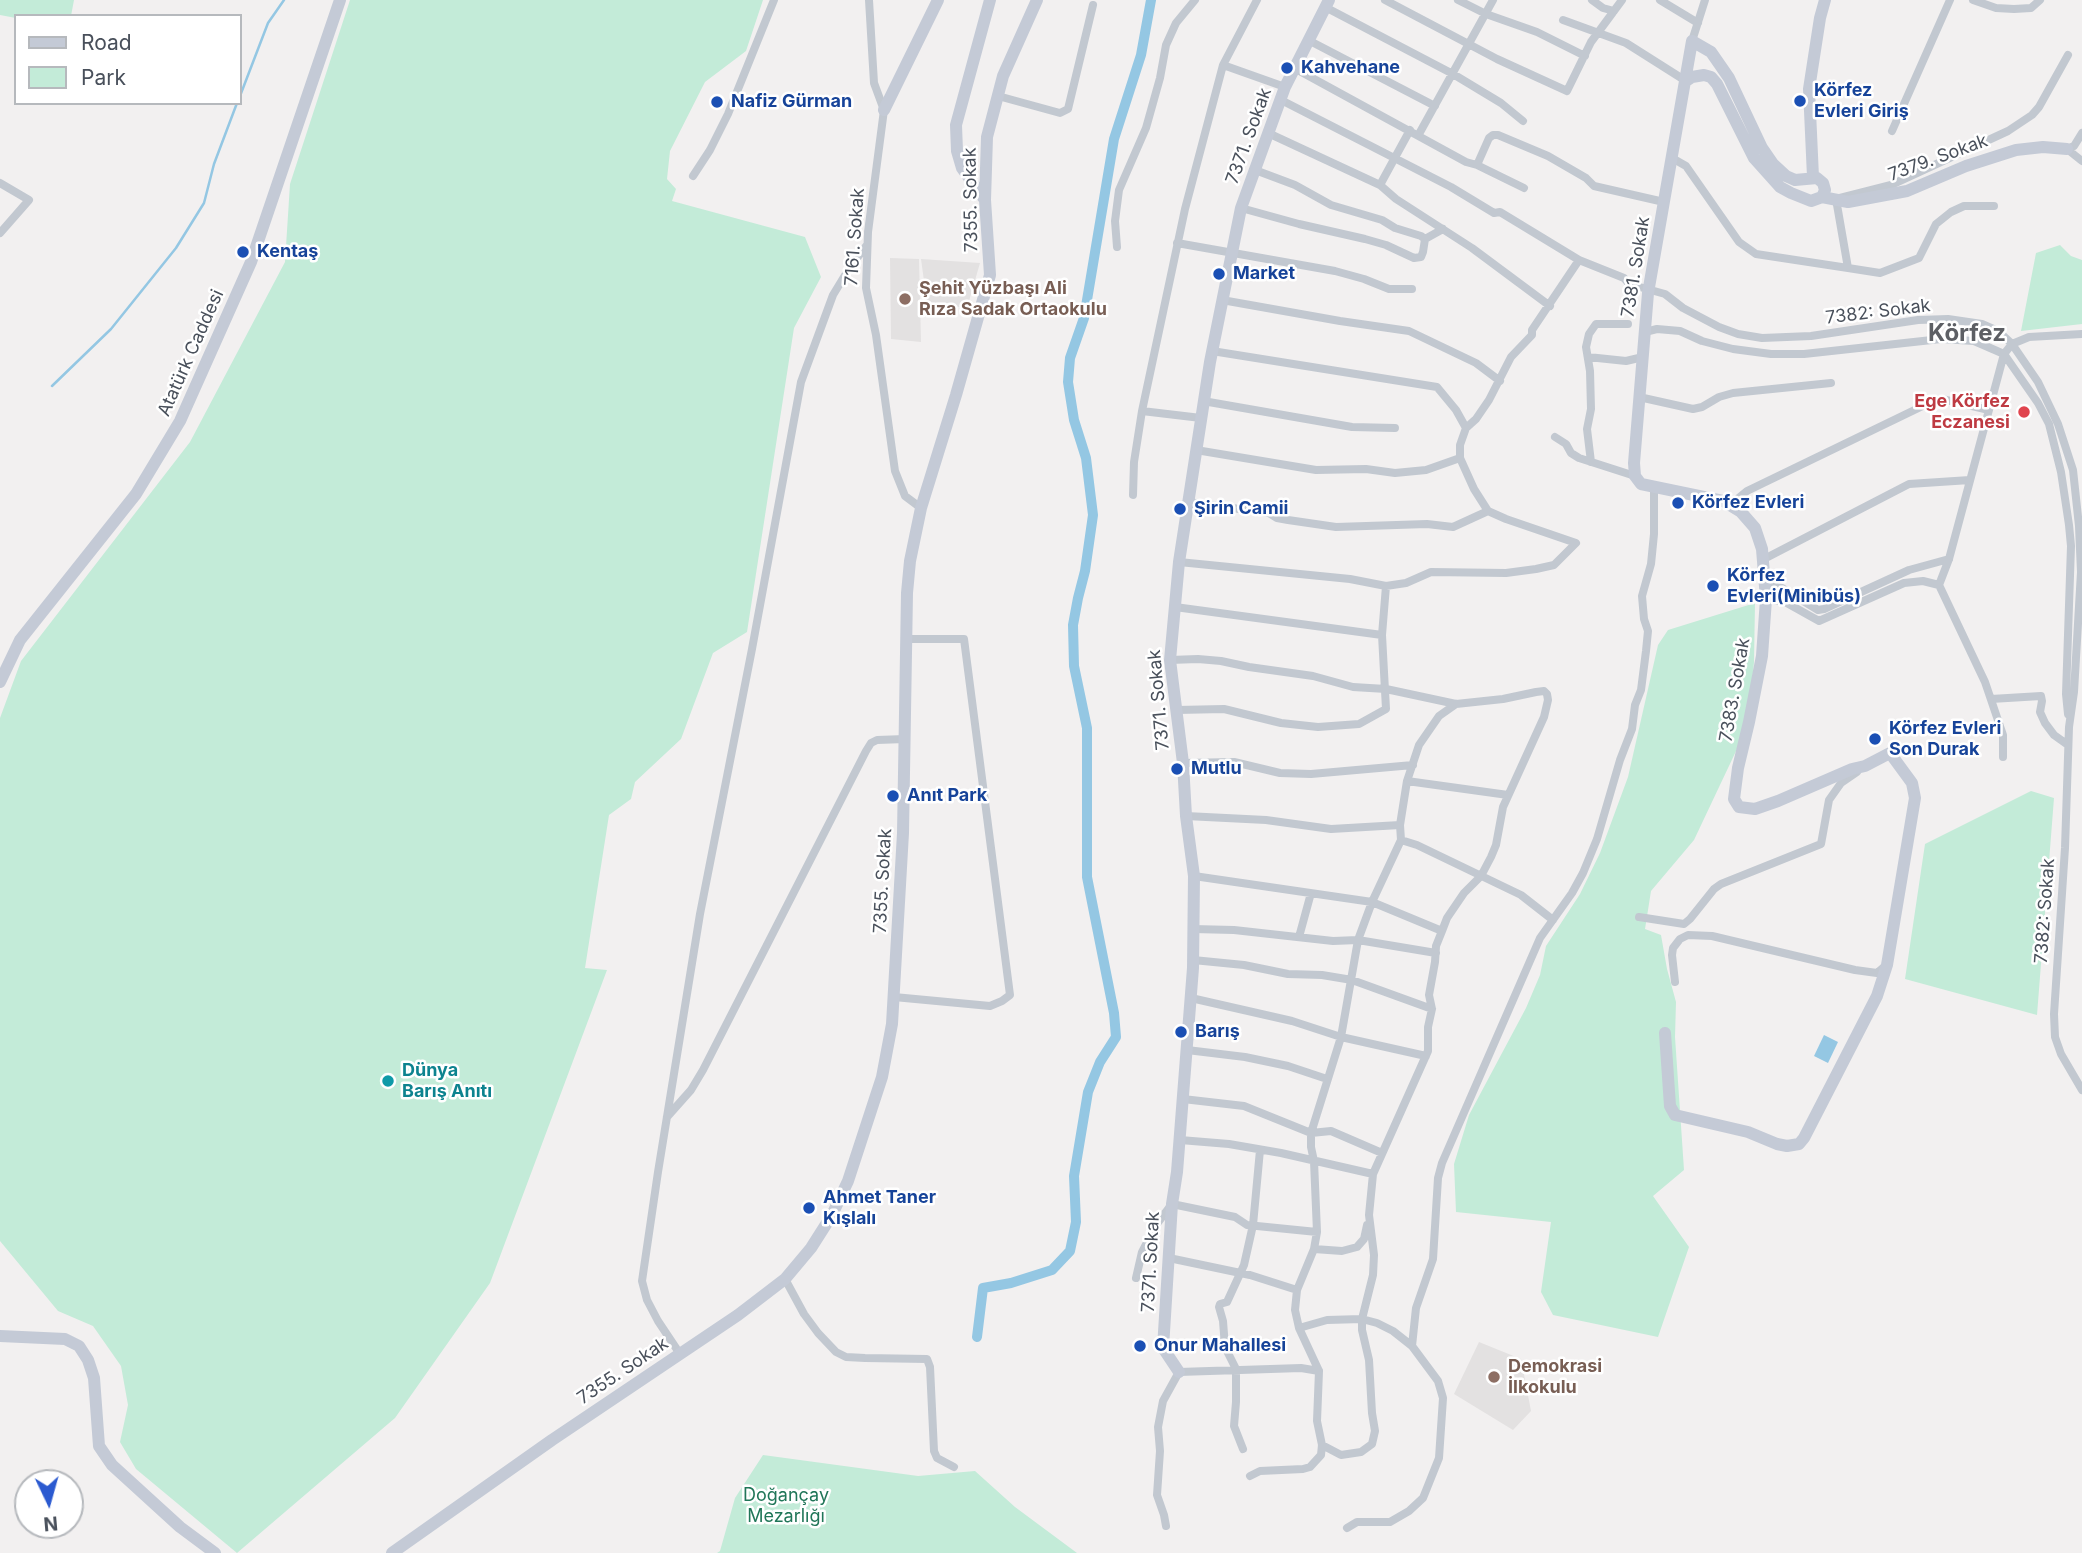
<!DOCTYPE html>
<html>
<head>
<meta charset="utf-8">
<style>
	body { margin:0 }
	#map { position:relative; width:2082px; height:1553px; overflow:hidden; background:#f2f0f0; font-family:Inter,sans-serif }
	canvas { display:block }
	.legend { position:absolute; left:14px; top:14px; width:228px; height:91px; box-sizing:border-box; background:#fff; border:2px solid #b6b9bd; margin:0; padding:9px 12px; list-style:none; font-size:21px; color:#49505b }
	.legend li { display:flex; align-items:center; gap:14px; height:35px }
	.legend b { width:35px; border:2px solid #b6b9bd }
	.north { position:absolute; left:14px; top:1469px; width:70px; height:70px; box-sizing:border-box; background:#fff; border:2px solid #b6b9bd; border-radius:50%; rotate:175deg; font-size:19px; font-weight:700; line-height:28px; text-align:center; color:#49505b }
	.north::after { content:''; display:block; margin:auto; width:24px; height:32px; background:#2b5ad0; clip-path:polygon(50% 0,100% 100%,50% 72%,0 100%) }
</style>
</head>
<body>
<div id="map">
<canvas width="2082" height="1553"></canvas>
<ul class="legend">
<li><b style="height:9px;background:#c4cad6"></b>Road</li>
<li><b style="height:19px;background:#c3ebd8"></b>Park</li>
</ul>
<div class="north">N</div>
</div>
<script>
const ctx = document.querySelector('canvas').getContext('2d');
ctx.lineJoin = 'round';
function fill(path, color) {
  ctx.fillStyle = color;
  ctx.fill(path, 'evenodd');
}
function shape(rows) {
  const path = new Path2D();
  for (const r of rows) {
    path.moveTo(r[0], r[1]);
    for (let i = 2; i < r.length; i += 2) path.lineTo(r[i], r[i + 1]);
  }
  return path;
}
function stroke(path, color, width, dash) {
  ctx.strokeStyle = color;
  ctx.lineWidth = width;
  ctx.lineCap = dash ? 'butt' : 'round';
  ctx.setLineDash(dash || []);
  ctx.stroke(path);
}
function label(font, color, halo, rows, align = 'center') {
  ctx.font = font + ' Inter,sans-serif';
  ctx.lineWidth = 5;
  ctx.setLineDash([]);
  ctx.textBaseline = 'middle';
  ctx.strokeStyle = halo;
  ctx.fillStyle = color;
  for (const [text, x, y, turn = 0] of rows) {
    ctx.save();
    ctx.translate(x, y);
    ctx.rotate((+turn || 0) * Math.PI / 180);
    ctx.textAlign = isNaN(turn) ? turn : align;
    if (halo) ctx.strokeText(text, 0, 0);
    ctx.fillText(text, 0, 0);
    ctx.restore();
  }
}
const education = shape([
	[890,258,919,259,921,342,891,339],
	[921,259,980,263,967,308,927,303],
	[1479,1342,1521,1359,1531,1411,1513,1430,1454,1394]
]);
const green = shape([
	[0,0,74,0,71,16,16,16,16,18,0,15],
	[350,0,763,0,746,51,705,82,670,151,667,179,676,189,672,201,805,237,821,277,794,328,747,632,713,653,681,739,635,782,631,799,609,815,585,968,607,970,490,1283,395,1418,237,1553,136,1469,120,1442,128,1405,121,1366,93,1326,58,1311,0,1241,0,718,21,661,190,442,285,262,290,184],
	[2060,245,2071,256,2082,260,2082,324,2021,331,2036,253],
	[1755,603,1754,662,1750,704,1737,749,1694,840,1651,891,1645,929,1661,935,1667,969,1676,1002,1675,1037,1684,1170,1653,1196,1689,1247,1658,1337,1553,1315,1541,1292,1551,1222,1456,1212,1454,1164,1469,1115,1526,1008,1540,975,1546,946,1580,894,1600,853,1628,777,1658,645,1668,630],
	[2031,791,2054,798,2037,1015,1905,979,1925,844],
	[763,1455,918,1476,975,1471,1015,1507,1077,1553,717,1553,720,1551,735,1498]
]);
const water = shape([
	[1824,1035,1838,1042,1828,1063,1814,1056]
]);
const stream = shape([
	[240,96,268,23,284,0],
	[52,386,111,329,176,248,204,203,214,164,237,103]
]);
const canal = shape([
	[977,1337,983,1288,1011,1283,1052,1270,1070,1251,1076,1222,1074,1176,1088,1092,1100,1062,1116,1037,1114,1013,1087,877,1087,728,1074,666,1073,625,1078,598,1085,571,1093,515,1086,458,1074,420,1068,382,1070,358,1084,318,1114,139,1141,55,1151,0]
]);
const street = shape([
	[869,0,874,83,884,110,868,232,866,288,876,335,895,471,905,496,921,508],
	[1385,0,1497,59,1567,91,1591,42,1622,0],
	[1458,0,1486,14,1537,32,1585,56],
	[1592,0,1603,8,1614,11],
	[1660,0,1698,23],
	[1973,0,1996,8,2014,9,2031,8,2040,0],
	[1325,7,1453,74,1501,103,1523,121],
	[1563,20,1626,43,1686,81],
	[1308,40,1435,106],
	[1692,41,1705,0],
	[1223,65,1285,87],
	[1294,68,1466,162,1477,165,1489,138,1493,135,1498,135,1548,156,1586,178,1594,186,1664,202],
	[998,96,1060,113,1068,109,1093,5],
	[1281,100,1451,187,1494,213,1500,212,1579,260,1624,278,1629,284,1665,294,1683,308,1719,327,1738,334,1762,338,1811,336,1918,320,1948,319,1982,324,1998,331,2012,344,2038,382,2058,424,2073,470,2079,526,2081,572,2074,692,2069,727,2065,848,2054,1014,2055,1037,2061,1054,2082,1090],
	[1892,131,1950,0],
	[1268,133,1380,185,1396,199,1472,248,1550,306],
	[2082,133,2074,146,2067,149,2082,161],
	[1419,134,1493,0],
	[1672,158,1686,166,1739,242,1756,254,1848,268,1880,273,1919,258,1936,224,1951,212,1964,206,1994,206],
	[1477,165,1524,188],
	[693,176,710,150,728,114,774,0],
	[0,183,29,200,0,233],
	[1380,185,1410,130],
	[1241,208,1299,224,1365,239,1386,245,1414,258,1421,257,1423,252,1425,239,1421,236,1395,228,1382,220,1331,205,1295,185,1255,170],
	[1425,239,1443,229],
	[1177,243,1335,271,1364,279,1389,289,1412,289],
	[1117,247,1115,221,1119,190,1146,128,1160,78,1166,45,1176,23,1195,0],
	[1848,268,1836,199,1891,185,2008,131,2032,115,2039,107,2068,55],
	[1222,300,1340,321,1409,331,1476,363,1500,381],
	[1645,332,1657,329,1680,331,1702,341,1733,349,1771,354,1804,354,1941,339,1974,341,2004,354,2038,403,2049,424,2061,472,2069,525,2071,546,2066,694,2068,714],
	[1588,357,1626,361,1643,357],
	[1639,397,1693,409,1702,407,1719,397,1733,393,1831,383],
	[1203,401,1352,427,1395,428],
	[1201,418,1142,411,1185,209,1223,65,1257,0],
	[1466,428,1476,419,1489,400,1511,357,1532,335,1532,330,1579,260],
	[1555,437,1566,444,1571,453,1579,458,1635,476],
	[1196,450,1316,470,1366,469,1395,473,1426,470,1460,458],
	[1591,462,1587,429,1591,409,1590,371,1586,347,1589,334,1596,324,1628,324],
	[1133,495,1134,462,1142,411],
	[1188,502,1269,513,1277,518,1288,520,1336,527,1427,524,1453,527,1488,511],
	[1730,505,1747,491,1933,401,1942,399,1989,410],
	[1764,559,1909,484,1970,480],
	[1179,562,1350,579,1386,586,1406,583,1431,572,1506,573,1536,569,1554,565,1576,543,1506,519,1488,511,1474,489,1460,458,1460,445,1466,428,1456,410,1437,387,1212,351],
	[1766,585,1782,588,1818,610,1824,609,1909,570,1949,559],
	[1939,585,1949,559,2004,354,2012,344,2029,337,2082,334],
	[1766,599,1785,602,1819,621,1904,583,1923,581,1939,585,1985,682,2003,735,2003,757],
	[1175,607,1382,635],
	[1170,660,1198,659,1221,661,1249,667,1313,676,1353,687,1386,689,1456,704,1503,699,1536,692,1544,691,1547,694,1548,700,1544,717,1503,807,1496,845,1491,857,1481,876,1464,893,1447,918,1442,931,1436,946,1435,962,1429,995,1432,1009,1428,1027,1428,1051,1373,1174,1369,1215,1374,1255,1373,1275,1362,1319,1362,1330,1369,1360,1372,1413,1375,1431,1372,1444,1361,1452,1341,1455,1322,1445],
	[1991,699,2041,696,2042,701,2040,712,2045,723,2054,735,2068,745],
	[1177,710,1224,709,1281,723,1318,727,1359,724,1386,709,1382,635,1386,586],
	[1183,763,1234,762,1280,773,1311,774,1413,765],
	[1407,781,1508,795],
	[1186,816,1266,820,1331,829,1400,825],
	[1401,840,1417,845,1521,895,1553,920],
	[1194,876,1372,902,1442,931],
	[1639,917,1684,924,1690,919,1714,889,1721,884,1821,844,1829,800,1841,783,1857,772],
	[1193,929,1234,930,1333,941,1358,940,1436,953],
	[1299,937,1311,893],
	[1193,960,1244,965,1288,974,1322,975,1352,980,1432,1009],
	[1675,982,1672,955,1673,948,1680,939,1688,935,1712,936,1855,970,1877,973,1884,967],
	[894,997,990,1006,1002,1001,1010,995,964,639,906,639],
	[1191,998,1292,1021,1341,1037,1426,1056],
	[1187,1050,1245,1057,1288,1066,1327,1079],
	[1183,1099,1244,1106,1311,1133,1331,1131,1382,1153],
	[667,1117,691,1090,703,1070,866,751,871,743,877,740,905,739],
	[1180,1140,1229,1144,1281,1153,1373,1174],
	[1314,1249,1342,1251,1357,1247,1364,1239,1367,1225],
	[1169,1258,1250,1275,1297,1290],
	[1136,1278,1142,1252,1156,1225,1172,1204,1235,1217,1247,1225,1317,1232],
	[785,1279,804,1314,818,1333,836,1352,846,1357,865,1358,927,1359,930,1367,934,1451,937,1458,954,1467],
	[1299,1328,1327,1320,1362,1319,1377,1323,1393,1331,1412,1346,1438,1381,1443,1398,1439,1458,1423,1498,1409,1511,1390,1522,1357,1522,1347,1528],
	[1412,1346,1416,1308,1433,1259,1438,1178,1442,1163,1540,938,1572,893,1583,873,1597,839,1620,760,1632,729,1635,705,1641,690,1646,651,1648,631,1644,619,1642,596,1651,564,1654,534,1654,488],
	[680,1354,658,1321,647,1300,642,1281,658,1172,700,914,752,649,801,382,833,295,850,267,867,245],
	[1243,1449,1234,1426,1236,1402,1236,1369,1225,1347,1223,1321,1219,1307,1220,1304,1227,1302,1244,1265,1253,1225,1260,1150],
	[1250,1476,1260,1471,1303,1469,1310,1467,1321,1455,1322,1445,1317,1421,1319,1371,1299,1328,1295,1310,1297,1290,1314,1249,1317,1232,1314,1161,1311,1147,1311,1133,1341,1037,1358,940,1372,902,1401,840,1400,825,1407,781,1419,745,1439,716,1456,704],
	[1166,1526,1164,1515,1157,1495,1160,1451,1158,1427,1163,1401,1179,1372,1301,1368,1319,1371]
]);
const secondary = shape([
	[884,110,938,0],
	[1813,177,1809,89,1820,18,1825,0],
	[1822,197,1848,202,1907,191,1966,166,2016,150,2043,147,2067,149],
	[985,200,962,168,957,151,956,125,990,0],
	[0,682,20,640,136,494,180,421,251,262,340,0],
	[1665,1033,1670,1106,1675,1115,1748,1132,1777,1144,1787,1146,1799,1144,1804,1138,1877,996,1887,965,1915,798,1912,783,1890,753,1865,766,1852,769,1778,801,1755,809,1739,807,1734,799,1738,768,1749,722,1762,656,1766,599,1762,549,1755,528,1741,512,1723,501,1641,484,1635,476,1634,463,1648,293,1692,41,1711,52,1729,78,1762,148,1773,164,1786,176,1795,180,1817,178,1823,183,1825,190,1822,197,1811,201,1791,193,1780,187,1754,158,1717,84,1711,77,1704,75,1692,77,1686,81],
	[0,1336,65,1339,79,1346,88,1360,94,1378,99,1446,112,1465,180,1527,215,1553],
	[1179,1372,1163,1348,1172,1204,1177,1172,1193,968,1194,876,1186,816,1183,763,1170,660,1179,562,1210,362,1241,208,1285,87,1329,0],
	[392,1553,552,1440,738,1315,785,1279,811,1248,832,1215,848,1181,882,1077,892,1024,903,833,907,593,910,561,921,508,956,395,990,275,985,200,987,137,1003,76,1037,0]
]);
const markers = [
	[1287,68,7,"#1a4fb4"],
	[1800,101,7,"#1a4fb4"],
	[717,102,7,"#1a4fb4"],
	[243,252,7,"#1a4fb4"],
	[1219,274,7,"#1a4fb4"],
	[905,299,7,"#8d6e63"],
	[2024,412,7,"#e0444e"],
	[1678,503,7,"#1a4fb4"],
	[1180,509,7,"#1a4fb4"],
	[1713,586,7,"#1a4fb4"],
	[1875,739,7,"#1a4fb4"],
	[1177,769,7,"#1a4fb4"],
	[893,796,7,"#1a4fb4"],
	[1181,1032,7,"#1a4fb4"],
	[388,1081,7,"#0f9aa8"],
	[809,1208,7,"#1a4fb4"],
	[1140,1346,7,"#1a4fb4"],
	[1494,1377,7,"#8d6e63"]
];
const transitNames = [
	["Kahvehane",1301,68],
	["Körfez",1814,91],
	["Evleri Giriş",1814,112],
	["Nafiz Gürman",731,102],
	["Kentaş",257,252],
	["Market",1233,274],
	["Körfez Evleri",1692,503],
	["Şirin Camii",1194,509],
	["Körfez",1727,576],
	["Evleri(Minibüs)",1727,597],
	["Körfez Evleri",1889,729],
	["Son Durak",1889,750],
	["Mutlu",1191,769],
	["Anıt Park",907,796],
	["Barış",1195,1032],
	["Ahmet Taner",823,1198],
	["Kışlalı",823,1219],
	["Onur Mahallesi",1154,1346]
];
const streetNames = [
	["7371. Sokak",1249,136,-70],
	["7379. Sokak",1938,158,-20],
	["7355. Sokak",971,200,-91],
	["7161. Sokak",855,237,-86],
	["7381. Sokak",1636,267,-81],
	["7382: Sokak",1878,312,-7],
	["Atatürk Caddesi",191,353,-66],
	["7383. Sokak",1735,690,-80],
	["7371. Sokak",1159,700,-95],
	["7355. Sokak",883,881,-87],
	["7382: Sokak",2045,911,-86],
	["7371. Sokak",1151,1262,-87],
	["7355. Sokak",623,1371,-34]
];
const educationNames = [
	["Şehit Yüzbaşı Ali",919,289],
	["Rıza Sadak Ortaokulu",919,310],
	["Demokrasi",1508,1367],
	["İlkokulu",1508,1388]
];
const healthNames = [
	["Ege Körfez",2010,402],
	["Eczanesi",2010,423]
];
const cultureNames = [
	["Dünya",402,1071],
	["Barış Anıtı",402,1092]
];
const parkNames = [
	["Doğançay",786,1496],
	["Mezarlığı",786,1517]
];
const districtNames = [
	["Körfez",1967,334]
];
fill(education, '#e3e1e1');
fill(green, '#c3ebd8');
fill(water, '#94c7e3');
stroke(stream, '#94c7e3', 2.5);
stroke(canal, '#94c7e3', 10);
stroke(street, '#c2c8d0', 8);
stroke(secondary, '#c4cad6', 12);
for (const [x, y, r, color] of markers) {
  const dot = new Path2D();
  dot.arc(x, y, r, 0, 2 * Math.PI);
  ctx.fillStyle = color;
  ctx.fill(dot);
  stroke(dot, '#fff', 2.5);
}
label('bold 18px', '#164399', '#fff', transitNames, 'left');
label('18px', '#49505b', '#fff', streetNames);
label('bold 18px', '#785e54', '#fff', educationNames, 'left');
label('bold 18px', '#be3a42', '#fff', healthNames, 'right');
label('bold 18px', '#0d838f', '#fff', cultureNames, 'left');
label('18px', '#207658', '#fff', parkNames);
label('bold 24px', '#5d5f64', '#fff', districtNames);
</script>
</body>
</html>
